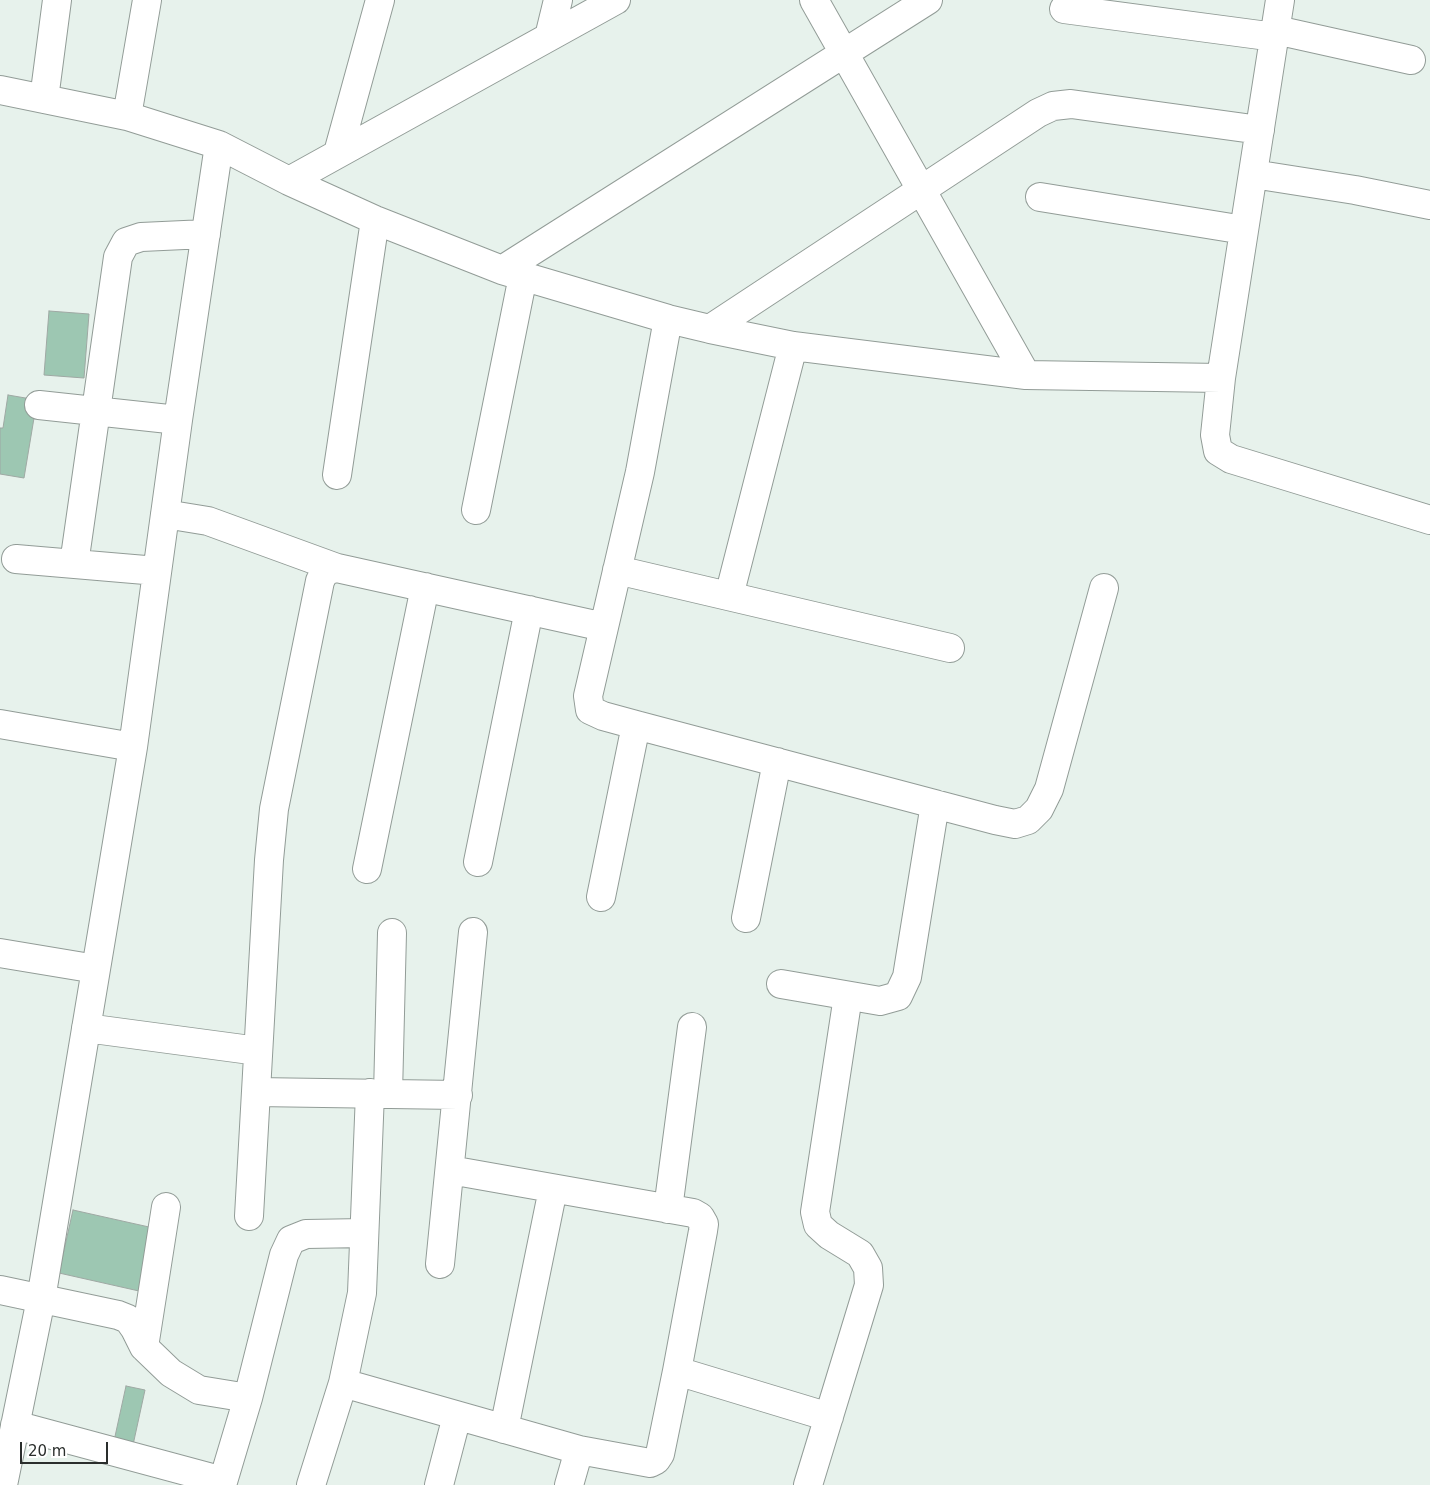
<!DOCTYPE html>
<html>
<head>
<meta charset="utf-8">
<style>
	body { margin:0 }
	#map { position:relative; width:1430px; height:1485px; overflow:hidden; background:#e7f2ec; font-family:"DejaVu Sans",sans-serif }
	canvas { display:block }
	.scale { position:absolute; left:20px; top:1442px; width:88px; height:22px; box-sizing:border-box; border:2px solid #2a2e2c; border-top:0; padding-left:6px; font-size:15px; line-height:18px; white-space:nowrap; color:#2a2e2c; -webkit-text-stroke:4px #fff; paint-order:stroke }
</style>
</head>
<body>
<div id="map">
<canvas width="1430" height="1485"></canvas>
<div class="scale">20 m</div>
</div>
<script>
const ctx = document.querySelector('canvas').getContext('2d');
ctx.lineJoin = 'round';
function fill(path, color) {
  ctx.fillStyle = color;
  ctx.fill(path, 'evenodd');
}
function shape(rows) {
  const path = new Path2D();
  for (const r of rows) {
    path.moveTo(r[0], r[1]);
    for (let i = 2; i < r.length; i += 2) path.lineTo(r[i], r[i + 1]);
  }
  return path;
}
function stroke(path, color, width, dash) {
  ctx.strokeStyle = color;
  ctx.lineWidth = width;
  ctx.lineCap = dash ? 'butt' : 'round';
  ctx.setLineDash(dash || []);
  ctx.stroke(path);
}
const building = shape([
	[49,311,89,314,84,378,44,375,49,311],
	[8,395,37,400,24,478,0,474,0,428,3,428,8,395],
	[73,1210,149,1227,147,1237,153,1239,139,1291,59,1273,73,1210],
	[126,1386,145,1390,133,1445,114,1441,126,1386]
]);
const minor = shape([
	[814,0,1026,375],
	[1280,0,1221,378,1215,435,1218,451,1231,459,1430,520],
	[1064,9,1275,37],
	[1276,30,1411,60],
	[549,37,558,0],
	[0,90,127,116,219,145,289,181,375,220,502,270,668,319,710,329,793,346,1026,375,1221,378],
	[44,99,57,0],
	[127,116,147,0],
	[338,153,380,0],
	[1253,174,1355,190,1430,205],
	[289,181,616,0],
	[1040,197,1244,230],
	[502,270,928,0],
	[668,319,640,472,588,696,590,710,603,716,636,725,995,820,1015,824,1028,820,1039,809,1049,789,1104,588],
	[710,329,1038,113,1053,106,1071,104,1260,130],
	[39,405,178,420],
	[337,475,375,220],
	[476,510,523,276],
	[165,514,208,521,337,568],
	[16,559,157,571],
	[74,564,118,257,126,242,141,237,206,234],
	[617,570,950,648],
	[729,596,793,346],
	[0,724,133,747],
	[478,862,529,610],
	[367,869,425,587],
	[601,897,636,725],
	[746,918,777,762],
	[0,953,96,969],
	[781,984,880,1001,898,996,907,977,935,804],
	[86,1028,258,1051],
	[256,1092,458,1095],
	[388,1094,392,933],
	[668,1209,692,1027],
	[249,1216,269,860,274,809,320,581,325,571,337,568,604,627],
	[440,1264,473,932],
	[0,1290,118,1315,128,1319,135,1329,144,1347,171,1373,199,1390,248,1398],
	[144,1347,166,1207],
	[677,1371,829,1417],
	[343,1383,579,1450,650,1463,656,1460,660,1454,677,1371,703,1231,704,1224,700,1217,693,1213,450,1170],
	[15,1425,223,1481],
	[504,1429,553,1189],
	[3,1485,41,1299,133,747,178,420,219,145],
	[222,1485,248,1398,284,1255,291,1240,306,1234,364,1233],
	[311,1485,343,1383,362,1293,370,1093],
	[439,1485,457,1416],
	[569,1485,579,1450],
	[808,1485,869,1285,868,1268,860,1254,829,1235,818,1225,815,1212,848,996]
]);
fill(building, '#9dc7b2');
stroke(building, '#9ea8a3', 1);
stroke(minor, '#929c97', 30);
stroke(minor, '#fff', 28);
</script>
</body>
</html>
